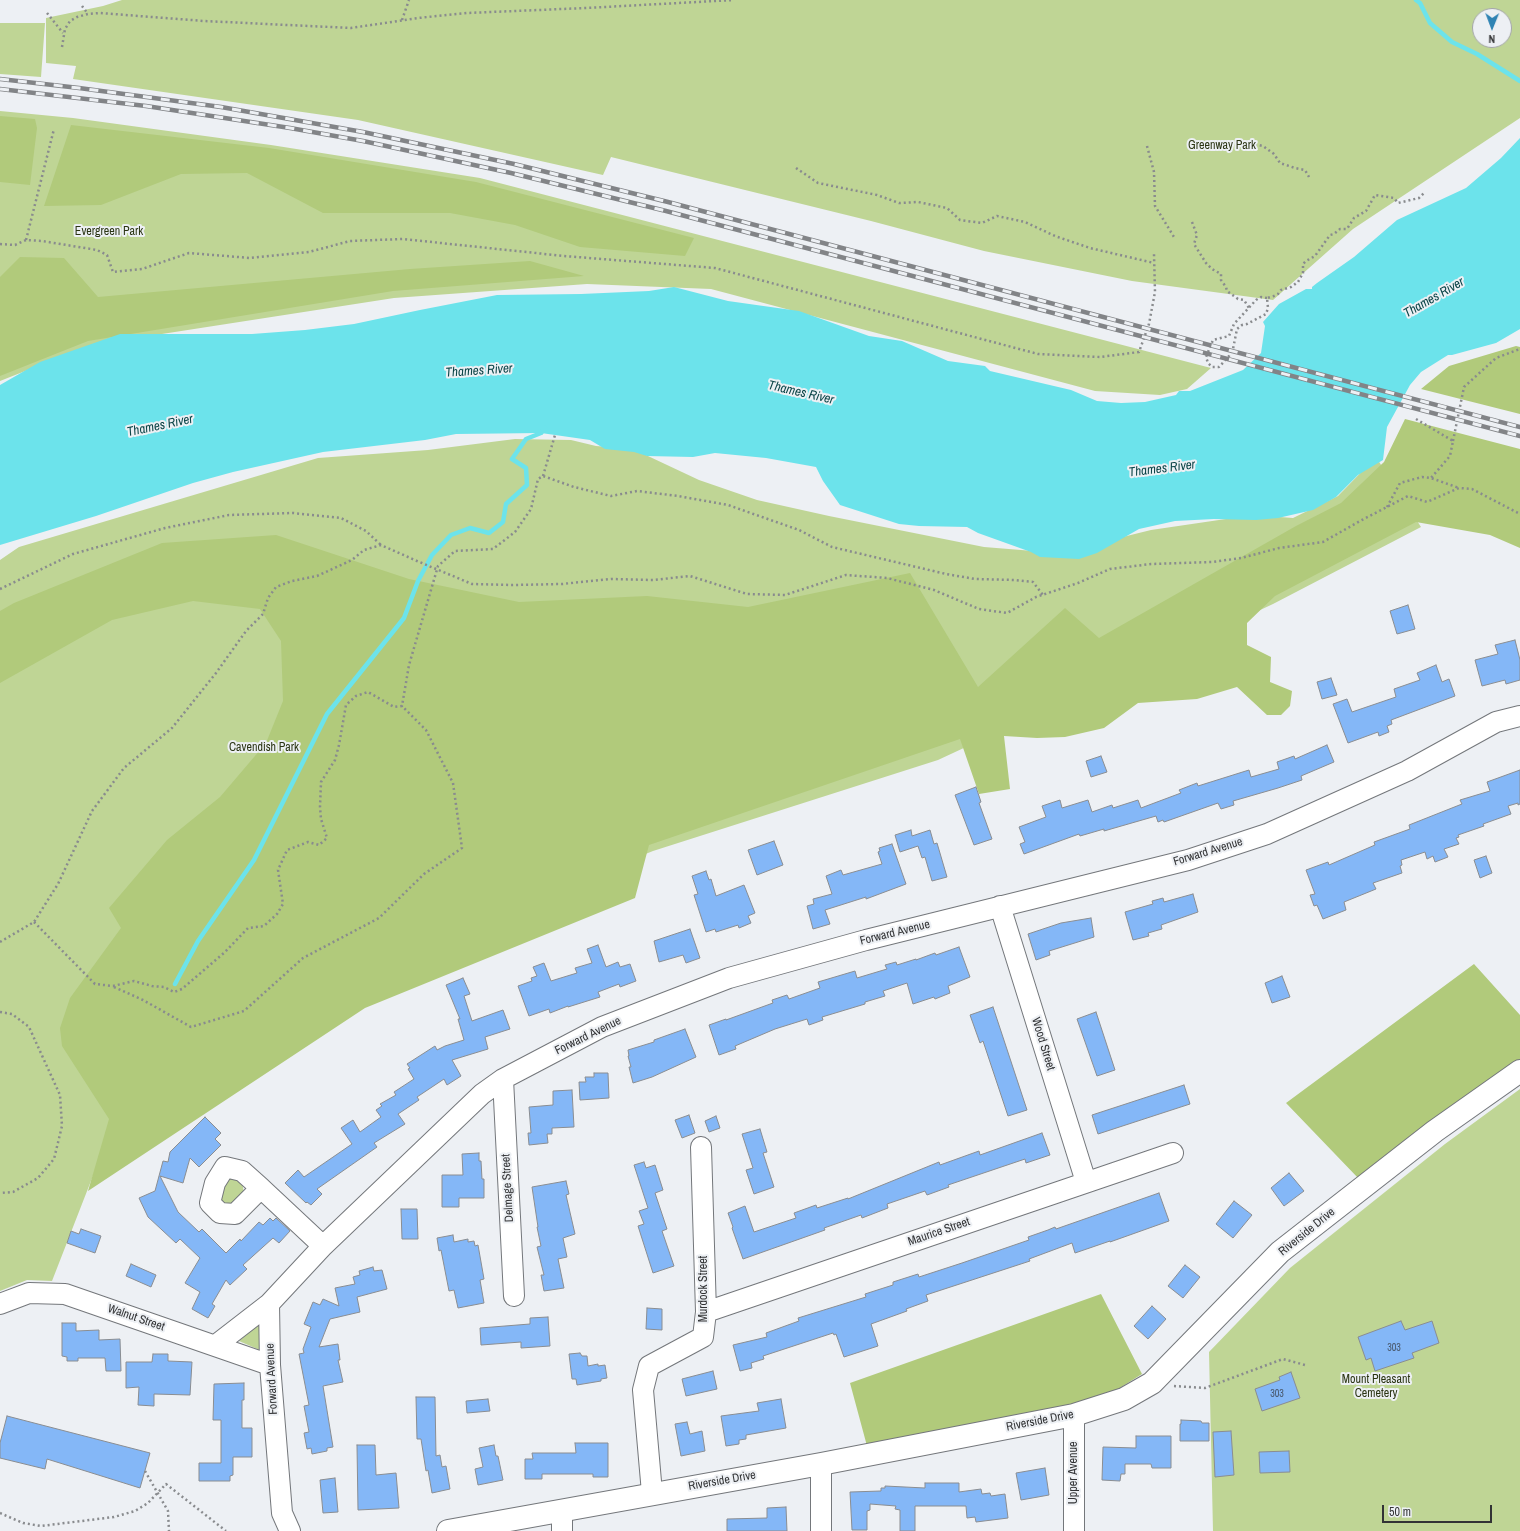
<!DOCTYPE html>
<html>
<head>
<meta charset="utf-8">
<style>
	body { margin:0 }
	#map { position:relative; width:1520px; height:1531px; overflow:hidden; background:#edf0f4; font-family:"Archivo Narrow",sans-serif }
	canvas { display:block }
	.north { position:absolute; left:1472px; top:8px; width:40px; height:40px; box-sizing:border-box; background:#edf0f4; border:1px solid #a2a4a8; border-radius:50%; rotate:181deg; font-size:11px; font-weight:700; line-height:16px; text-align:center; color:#323335 }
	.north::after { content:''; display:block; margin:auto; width:14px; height:18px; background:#2f83b3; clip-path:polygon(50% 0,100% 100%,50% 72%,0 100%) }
	.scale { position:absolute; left:1382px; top:1505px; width:110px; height:18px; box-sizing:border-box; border:2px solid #323335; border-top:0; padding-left:5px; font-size:12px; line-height:14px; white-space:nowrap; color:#323335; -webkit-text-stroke:3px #edf0f4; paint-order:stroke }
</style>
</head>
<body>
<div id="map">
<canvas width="1520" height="1531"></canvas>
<div class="north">N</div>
<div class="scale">50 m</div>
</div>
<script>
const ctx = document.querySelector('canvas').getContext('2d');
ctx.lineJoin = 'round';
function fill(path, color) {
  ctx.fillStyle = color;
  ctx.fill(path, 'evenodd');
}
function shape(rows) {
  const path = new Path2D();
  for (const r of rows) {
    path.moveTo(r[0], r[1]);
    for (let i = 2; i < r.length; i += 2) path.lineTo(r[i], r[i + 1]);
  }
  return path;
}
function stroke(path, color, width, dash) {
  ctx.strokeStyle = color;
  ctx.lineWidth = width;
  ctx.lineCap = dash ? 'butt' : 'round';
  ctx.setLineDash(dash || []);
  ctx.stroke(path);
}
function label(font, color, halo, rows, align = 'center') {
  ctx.font = font + ' "Archivo Narrow",sans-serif';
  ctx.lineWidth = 4;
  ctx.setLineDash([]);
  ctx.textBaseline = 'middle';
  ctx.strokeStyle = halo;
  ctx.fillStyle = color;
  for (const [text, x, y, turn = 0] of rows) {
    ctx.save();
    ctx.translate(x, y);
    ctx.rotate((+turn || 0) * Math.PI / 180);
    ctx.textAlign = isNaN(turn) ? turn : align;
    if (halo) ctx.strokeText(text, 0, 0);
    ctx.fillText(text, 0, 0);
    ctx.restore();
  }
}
const green = shape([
	[122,0,1520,0,1520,118,1353,229,1273,300,1132,281,984,251,871,221,611,157,603,175,358,120,73,79,76,66,46,63,46,18,103,6],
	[1480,16,1504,16,1504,40,1480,40],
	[0,23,45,23,41,77,0,74],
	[0,111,73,118,271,145,480,178,1211,368,1187,389,1160,395,1095,391,711,289,587,284,394,298,91,345,0,381],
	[515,439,571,440,596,446,633,449,699,480,757,500,829,516,984,547,1058,553,1151,530,1253,515,1293,518,1338,496,1376,457,1421,527,1273,604,938,760,653,851,479,921,96,1168,52,1281,27,1280,0,1291,0,560,19,547,318,458,428,450],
	[1520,1089,1520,1531,1213,1531,1209,1352,1290,1268,1445,1144],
	[234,1176,242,1182,244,1193,230,1207,221,1206,216,1189,225,1180],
	[258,1325,265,1328,262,1351,239,1341]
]);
const forest = shape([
	[0,116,35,119,37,128,30,185,0,182],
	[71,125,269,148,476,182,694,238,685,256,580,247,515,225,450,213,323,213,247,173,181,174,101,205,44,206],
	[20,257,64,258,98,297,410,269,530,261,584,276,393,291,88,341,0,376,0,277],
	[1516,346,1520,347,1520,414,1421,389,1449,366],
	[1405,419,1520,449,1520,548,1490,535,1416,522,1275,596,1247,623,1247,645,1271,657,1270,682,1292,691,1290,706,1281,715,1267,715,1237,687,1197,699,1138,703,1104,728,1065,737,1037,738,1004,736,1010,789,979,794,960,739,649,845,635,898,365,1008,88,1191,109,1119,62,1046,60,1028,70,998,121,928,109,908,167,840,220,797,266,743,283,701,281,641,260,609,193,601,112,620,0,683,0,611,14,603,162,543,276,535,409,579,519,602,647,596,748,607,910,573,978,687,1065,608,1099,638,1296,526,1341,503,1384,462],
	[1474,964,1520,1015,1520,1060,1359,1179,1286,1103],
	[1101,1294,1142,1374,1118,1389,1062,1407,867,1446,850,1383]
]);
const water = shape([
	[1520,138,1520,329,1496,343,1452,355,1448,355,1421,372,1410,385,1387,427,1383,460,1358,475,1336,497,1313,510,1278,518,1256,520,1214,519,1175,521,1139,529,1097,553,1079,559,1040,557,1031,552,978,533,967,527,919,526,899,524,840,505,823,481,816,467,766,458,715,453,693,457,647,456,634,452,605,449,590,440,541,433,456,434,425,440,323,452,233,472,193,483,96,516,0,545,0,385,40,362,120,334,252,334,305,330,354,324,420,310,497,295,581,294,649,291,674,287,728,301,799,311,869,336,902,341,948,361,985,366,990,371,1071,390,1097,401,1121,403,1145,402,1176,395,1179,391,1190,391,1243,370,1261,353,1265,326,1263,322,1279,304,1306,289,1312,289,1312,287,1317,283,1354,257,1397,220,1466,188,1501,158]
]);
const stream = shape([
	[1416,0,1420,3,1430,23,1452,42,1477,54,1520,81],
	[175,984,198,941,254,860,327,714,404,618,418,581,432,555,451,535,470,528,489,533,503,522,506,504,527,485,526,468,512,459,526,439,541,433,545,428]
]);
const building = shape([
	[1408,605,1415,629,1397,634,1390,611,1408,605],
	[1515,640,1520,660,1520,680,1506,684,1505,680,1482,686,1475,660,1498,654,1495,645,1515,640],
	[1436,665,1442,682,1449,679,1455,696,1391,720,1392,724,1387,726,1389,732,1379,736,1378,732,1348,743,1333,704,1347,699,1352,712,1396,697,1394,689,1420,680,1417,673,1436,665],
	[1331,678,1337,695,1322,699,1317,682,1331,678],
	[1327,745,1334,762,1301,776,1302,780,1278,788,1233,801,1234,805,1221,809,1218,803,1164,822,1163,820,1158,822,1156,816,1104,831,1104,829,1080,836,1079,834,1024,854,1020,844,1025,842,1019,827,1046,817,1042,806,1060,800,1062,808,1088,800,1092,812,1112,805,1113,808,1138,800,1141,808,1181,793,1179,790,1197,783,1198,786,1249,770,1251,777,1279,769,1277,762,1294,756,1295,759,1327,745],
	[1101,756,1107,772,1091,777,1086,761,1101,756],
	[1520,770,1520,804,1518,805,1518,803,1508,806,1511,814,1483,824,1484,826,1458,835,1459,837,1456,838,1459,844,1444,849,1448,857,1435,862,1433,856,1427,859,1425,852,1401,860,1402,865,1400,866,1402,873,1373,883,1376,889,1344,902,1346,910,1323,919,1317,905,1314,906,1310,895,1315,894,1306,870,1328,862,1329,865,1375,845,1374,842,1410,829,1409,825,1462,804,1460,800,1490,791,1487,782,1520,770],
	[976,787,981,802,979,803,992,839,974,845,955,795,976,787],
	[911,830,912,836,930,830,934,844,937,843,947,877,932,881,925,857,922,858,918,846,900,852,895,835,911,830],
	[774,841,783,865,757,875,748,850,774,841],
	[892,844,906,884,866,899,866,897,825,910,830,924,813,929,807,906,814,904,813,899,832,894,826,876,841,870,843,875,882,864,878,852,880,851,879,848,892,844],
	[1486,856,1492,873,1480,878,1474,860,1486,856],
	[706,871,709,880,711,879,716,896,744,885,755,913,748,916,751,923,739,928,738,925,716,932,715,929,706,932,694,895,698,894,692,876,706,871],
	[1193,894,1198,912,1161,925,1162,929,1148,933,1149,936,1133,940,1125,912,1153,904,1152,901,1163,898,1164,902,1193,894],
	[1091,918,1094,937,1049,951,1050,955,1036,960,1028,934,1061,923,1091,918],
	[690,929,700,958,686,963,683,955,659,962,654,941,690,929],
	[598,945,606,967,618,962,620,967,630,964,636,981,620,987,619,984,598,992,600,997,568,1007,568,1006,550,1013,549,1009,529,1016,518,986,532,981,531,978,537,976,533,967,544,963,551,981,577,973,575,968,592,963,587,949,598,945],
	[959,947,970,977,948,986,950,993,935,999,934,997,913,1004,907,983,883,991,885,996,865,1002,865,1004,822,1017,823,1020,809,1025,807,1019,775,1029,735,1046,736,1049,719,1055,709,1025,726,1019,726,1020,773,1003,772,1000,787,995,789,999,820,988,818,982,855,971,857,978,887,969,885,965,896,962,897,965,916,959,916,960,935,953,936,955,959,947],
	[1282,976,1290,997,1272,1003,1265,983,1282,976],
	[463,978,470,994,464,996,472,1021,503,1010,510,1029,485,1037,488,1049,452,1060,461,1076,447,1085,444,1079,417,1097,419,1100,398,1114,405,1124,374,1143,377,1147,317,1189,322,1194,311,1205,307,1202,306,1203,285,1183,298,1170,304,1177,352,1144,341,1128,353,1120,360,1132,381,1117,376,1110,382,1106,380,1104,396,1095,394,1092,414,1079,408,1069,410,1068,407,1064,435,1046,437,1050,445,1046,464,1040,458,1019,460,1019,446,985,463,978],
	[993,1007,1027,1110,1008,1116,983,1041,980,1043,970,1015,993,1007],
	[1096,1012,1115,1070,1097,1076,1077,1019,1096,1012],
	[685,1029,696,1057,652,1077,633,1083,629,1067,631,1067,628,1056,629,1056,628,1050,654,1042,654,1040,685,1029],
	[594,1073,608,1073,609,1098,580,1100,579,1082,586,1082,585,1077,594,1077,594,1073],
	[1184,1085,1190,1104,1098,1134,1092,1115,1184,1085],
	[572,1090,574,1127,552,1128,552,1134,547,1134,548,1143,529,1145,528,1133,531,1133,529,1107,553,1105,553,1091,572,1090],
	[689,1115,695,1133,682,1138,675,1120,689,1115],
	[716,1116,720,1128,709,1132,705,1121,716,1116],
	[205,1117,221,1133,215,1139,221,1145,199,1167,190,1158,183,1183,160,1176,178,1212,199,1232,202,1229,226,1253,240,1239,241,1241,259,1222,263,1225,270,1218,273,1221,276,1218,290,1231,279,1243,273,1238,243,1265,247,1269,230,1285,226,1280,212,1304,215,1306,208,1318,192,1309,200,1292,185,1283,200,1258,180,1239,176,1243,148,1217,139,1198,155,1191,163,1161,168,1162,170,1152,205,1117],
	[760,1129,767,1152,763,1153,774,1187,754,1194,746,1170,753,1168,742,1134,760,1129],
	[1042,1133,1050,1155,1026,1163,1025,1159,948,1185,949,1187,927,1195,925,1191,887,1204,888,1208,862,1218,861,1215,824,1228,825,1230,743,1259,732,1228,733,1227,728,1213,745,1206,754,1232,796,1218,794,1213,816,1205,817,1208,848,1198,848,1199,939,1162,940,1165,979,1151,980,1155,1042,1133],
	[479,1153,479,1161,481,1161,482,1179,484,1179,484,1198,459,1198,459,1207,442,1207,442,1175,463,1175,462,1154,479,1153],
	[644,1162,646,1168,655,1165,663,1190,655,1193,667,1229,662,1231,674,1266,653,1273,638,1226,644,1224,639,1211,648,1208,634,1165,644,1162],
	[1289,1173,1304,1191,1284,1206,1271,1188,1289,1173],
	[566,1181,569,1194,566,1195,575,1234,563,1238,567,1257,558,1259,564,1288,544,1291,541,1275,544,1275,537,1247,541,1246,537,1227,538,1227,532,1187,566,1181],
	[1159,1193,1169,1221,1110,1242,1110,1241,1075,1253,1072,1243,1029,1259,1030,1261,926,1295,928,1301,906,1309,907,1311,871,1324,878,1346,844,1357,836,1334,834,1335,833,1333,763,1356,764,1359,751,1363,752,1368,740,1371,733,1345,767,1337,766,1333,799,1321,798,1318,866,1297,865,1294,893,1285,893,1282,918,1274,919,1277,962,1263,1029,1240,1028,1237,1048,1230,1055,1227,1056,1229,1159,1193],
	[1234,1201,1252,1215,1233,1238,1216,1224,1234,1201],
	[401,1209,417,1209,418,1239,402,1239,401,1209],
	[81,1229,101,1236,95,1253,67,1243,71,1231,79,1234,81,1229],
	[453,1235,454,1242,468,1239,468,1242,474,1241,475,1246,478,1245,484,1279,480,1280,484,1303,458,1308,454,1290,449,1291,441,1250,439,1251,437,1238,453,1235],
	[131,1264,156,1275,151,1287,126,1276,131,1264],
	[1185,1265,1200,1277,1183,1298,1168,1286,1185,1265],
	[373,1267,374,1271,382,1270,387,1289,357,1297,360,1312,330,1319,319,1347,338,1344,340,1360,338,1360,343,1382,323,1386,333,1447,327,1448,327,1451,312,1454,311,1448,307,1449,304,1433,309,1432,304,1406,309,1405,299,1354,304,1353,303,1349,311,1327,304,1324,313,1302,320,1305,323,1299,339,1306,335,1288,355,1284,353,1277,360,1275,359,1271,373,1267],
	[1152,1306,1166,1319,1148,1339,1134,1326,1152,1306],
	[647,1308,662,1309,662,1330,646,1329,647,1308],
	[548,1317,550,1346,521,1348,521,1342,481,1345,480,1328,530,1324,530,1318,548,1317],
	[1401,1321,1405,1330,1432,1321,1439,1343,1412,1353,1414,1358,1375,1371,1371,1358,1366,1360,1358,1337,1401,1321],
	[62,1323,76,1323,76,1331,99,1330,99,1340,120,1339,121,1371,106,1371,105,1358,78,1358,78,1361,67,1361,67,1357,62,1356,62,1323],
	[580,1353,582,1356,587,1356,588,1366,598,1364,598,1366,605,1365,607,1378,601,1379,601,1381,577,1385,576,1379,572,1379,569,1354,580,1353],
	[153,1354,168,1354,168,1361,192,1362,190,1395,154,1394,154,1406,138,1405,139,1387,126,1388,126,1362,152,1362,153,1354],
	[713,1371,717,1389,686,1396,682,1379,713,1371],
	[1291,1372,1300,1398,1262,1411,1255,1389,1280,1380,1279,1377,1291,1372],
	[244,1383,244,1400,242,1400,242,1428,252,1428,252,1457,233,1457,233,1475,230,1476,230,1481,199,1481,199,1463,221,1463,221,1420,213,1420,214,1384,244,1383],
	[416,1397,435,1397,436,1456,440,1455,442,1467,446,1466,450,1489,432,1493,428,1470,426,1471,421,1439,417,1439,416,1397],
	[488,1399,490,1411,467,1413,466,1401,488,1399],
	[781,1399,786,1428,746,1435,746,1439,739,1440,739,1444,726,1446,721,1416,759,1411,757,1403,781,1399],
	[7,1416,150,1453,140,1488,47,1459,45,1469,0,1458,0,1443,7,1416],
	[1181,1420,1201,1421,1202,1423,1209,1423,1209,1441,1180,1441,1180,1424,1181,1424,1181,1420],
	[687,1422,690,1434,702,1431,705,1451,681,1456,675,1424,687,1422],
	[1231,1431,1234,1475,1215,1477,1213,1432,1231,1431],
	[1136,1436,1171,1436,1171,1468,1152,1468,1151,1464,1125,1464,1125,1474,1121,1474,1120,1481,1102,1480,1103,1447,1136,1448,1136,1436],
	[575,1443,608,1443,608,1477,593,1477,593,1474,542,1474,542,1479,525,1479,525,1459,533,1459,532,1453,576,1453,575,1443],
	[357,1445,375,1445,376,1475,396,1473,399,1508,358,1510,357,1445],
	[494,1445,496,1456,498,1456,503,1480,478,1485,475,1469,483,1467,479,1448,494,1445],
	[1289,1451,1290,1472,1260,1473,1259,1452,1289,1451],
	[1045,1468,1049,1495,1021,1500,1016,1473,1045,1468],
	[335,1478,338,1512,323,1513,320,1480,335,1478],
	[925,1483,959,1483,959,1492,981,1489,982,1494,990,1493,991,1496,1005,1494,1008,1518,976,1522,975,1517,967,1518,966,1506,915,1506,915,1531,900,1531,900,1510,895,1509,896,1506,870,1504,870,1510,867,1511,867,1530,852,1530,850,1492,881,1491,881,1488,885,1488,885,1486,925,1488,925,1483],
	[786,1507,787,1531,727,1531,727,1519,767,1518,767,1508,786,1507]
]);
const path = shape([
	[82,6,88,14],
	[47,13,63,33],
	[402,20,409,0],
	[62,47,65,29,70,21,77,17,88,14,100,13,204,21,351,28,418,18,467,13,586,8,734,0],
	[1250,143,1263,146,1274,154,1280,163,1295,168,1305,170,1309,177],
	[1147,146,1154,172,1155,206,1174,237],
	[796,168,818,183,877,195,899,203,918,202,947,208,960,220,982,223,997,216,1025,222,1055,236,1090,248,1154,263],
	[1192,222,1197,235,1194,244,1206,263,1212,269,1221,274,1221,280,1226,287,1227,291,1238,299,1244,300,1249,308],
	[26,240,54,129],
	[0,244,15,245,26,240,42,241,97,250,107,255,113,272,142,269,189,253,250,258,309,252,350,241,403,239,564,256,715,268,1038,354,1100,357,1139,352,1149,324,1155,292,1154,254],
	[1267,298,1261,297,1256,300,1234,324,1229,336,1213,340,1206,357,1208,363,1212,367,1219,367,1229,356,1233,349,1237,329,1242,325,1247,324,1266,314,1268,308,1267,298,1274,296,1278,294,1281,290,1291,287,1298,282,1303,273,1303,264,1306,261,1315,256,1330,235,1334,234,1340,229,1347,229,1354,218,1366,211,1375,195,1394,198,1398,203,1419,198,1425,192],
	[1416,419,1453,441,1450,456,1431,478],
	[1453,441,1464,387,1496,358,1520,349],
	[543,476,555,435],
	[1387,507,1400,483,1422,477,1431,478,1459,488],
	[0,589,73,554,165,528,229,515,293,513,341,518,366,531,381,545],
	[34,922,95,984,113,986,134,981,152,986,164,987,174,992,182,989,225,952,248,928,264,926,277,914,283,904,278,870,287,850,308,842,319,845,327,838,321,819,320,807,321,782,335,760,339,745,346,705,356,696,368,692,394,707,402,706,409,665,438,566,455,551,493,549,515,532,531,509,538,479,543,476,574,487,611,496,637,491,678,496,728,505,799,530,832,547,946,574,975,579,1014,580,1033,582,1043,595],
	[0,942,34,922,58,884,92,811,124,768,172,728,216,673,246,631,263,614,268,598,276,587,292,581,317,576,352,560,364,550,381,545,417,561,472,584,513,585,562,584,611,579,653,580,690,576,747,594,785,595,846,575,887,578,934,590,979,609,1007,613,1036,597,1078,583,1110,569,1151,564,1212,562,1241,558,1279,548,1323,542,1360,521,1408,496,1427,502,1459,488,1472,489,1520,514],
	[114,987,143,1000,191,1027,244,1011,303,958,379,918,424,874,462,848,453,783,426,730,402,706],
	[0,1012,12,1014,29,1027,60,1095,62,1126,54,1159,38,1178,13,1192,0,1193],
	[1174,1386,1205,1388,1283,1359,1305,1365],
	[145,1471,168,1511,169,1531],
	[0,1513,23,1523,41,1526,114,1517,135,1511,148,1503,166,1484,226,1531]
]);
const minor = shape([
	[1000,906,1086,1182],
	[503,1079,514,1296],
	[261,1188,235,1214,220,1213,210,1203,215,1183,225,1167,242,1171,261,1188,323,1246],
	[0,1304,29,1293,65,1294,270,1365],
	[706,1312,1173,1153],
	[216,1345,269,1304],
	[821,1464,821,1531],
	[652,1493,643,1390,649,1366,703,1337,706,1312,701,1147],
	[562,1511,562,1531],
	[290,1531,282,1513,270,1365,269,1304,323,1246,482,1094,503,1079,602,1027,729,978,866,940,1188,860,1267,834,1407,771,1496,722,1520,716],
	[1074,1531,1074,1415]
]);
const major = shape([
	[448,1531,821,1464,1074,1415,1124,1399,1152,1383,1280,1252,1435,1131,1520,1071]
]);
const rail = shape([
	[0,79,79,88,221,107,363,132,514,164,668,202,1520,427],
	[0,89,146,106,290,128,363,141,511,173,666,211,1520,436]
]);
const numberNames = [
	["303",1394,1348],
	["303",1277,1394]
];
const parkNames = [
	["Greenway Park",1222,146],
	["Evergreen Park",109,232],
	["Cavendish Park",264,748],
	["Mount Pleasant",1376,1380],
	["Cemetery",1376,1394]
];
const streetNames = [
	["Forward Avenue",1208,852,-17],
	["Forward Avenue",895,933,-14],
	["Forward Avenue",588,1036,-26],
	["Wood Street",1043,1044,73],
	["Delmage Street",508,1188,-93],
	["Maurice Street",939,1232,-19],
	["Riverside Drive",1307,1232,-39],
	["Murdock Street",704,1289,-90],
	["Walnut Street",136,1318,19],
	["Forward Avenue",272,1379,-93],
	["Riverside Drive",1040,1421,-11],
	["Upper Avenue",1074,1473,-90],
	["Riverside Drive",722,1481,-10]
];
const waterNames = [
	["Thames River",1434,298,-30],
	["Thames River",479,371,-4],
	["Thames River",801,393,13],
	["Thames River",160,426,-12],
	["Thames River",1162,469,-7]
];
fill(green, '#bfd595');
fill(forest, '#b1ca7b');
fill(water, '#6ce3eb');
stroke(stream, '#6ce3eb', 4.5);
fill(building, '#84b7f7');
stroke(building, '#8a8d91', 1);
stroke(minor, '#74777b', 22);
stroke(major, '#74777b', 24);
stroke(path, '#898b8e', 2.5, [2, 3]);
stroke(minor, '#fff', 20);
stroke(major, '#fff', 22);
stroke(rail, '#828487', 4.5);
stroke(rail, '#edf0f4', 3, [9]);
label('10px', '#465466', null, numberNames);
label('12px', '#2a3413', '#edf0f4', parkNames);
label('12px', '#323335', '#edf0f4', streetNames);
label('italic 13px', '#0b4447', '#edf0f4', waterNames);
</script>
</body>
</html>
